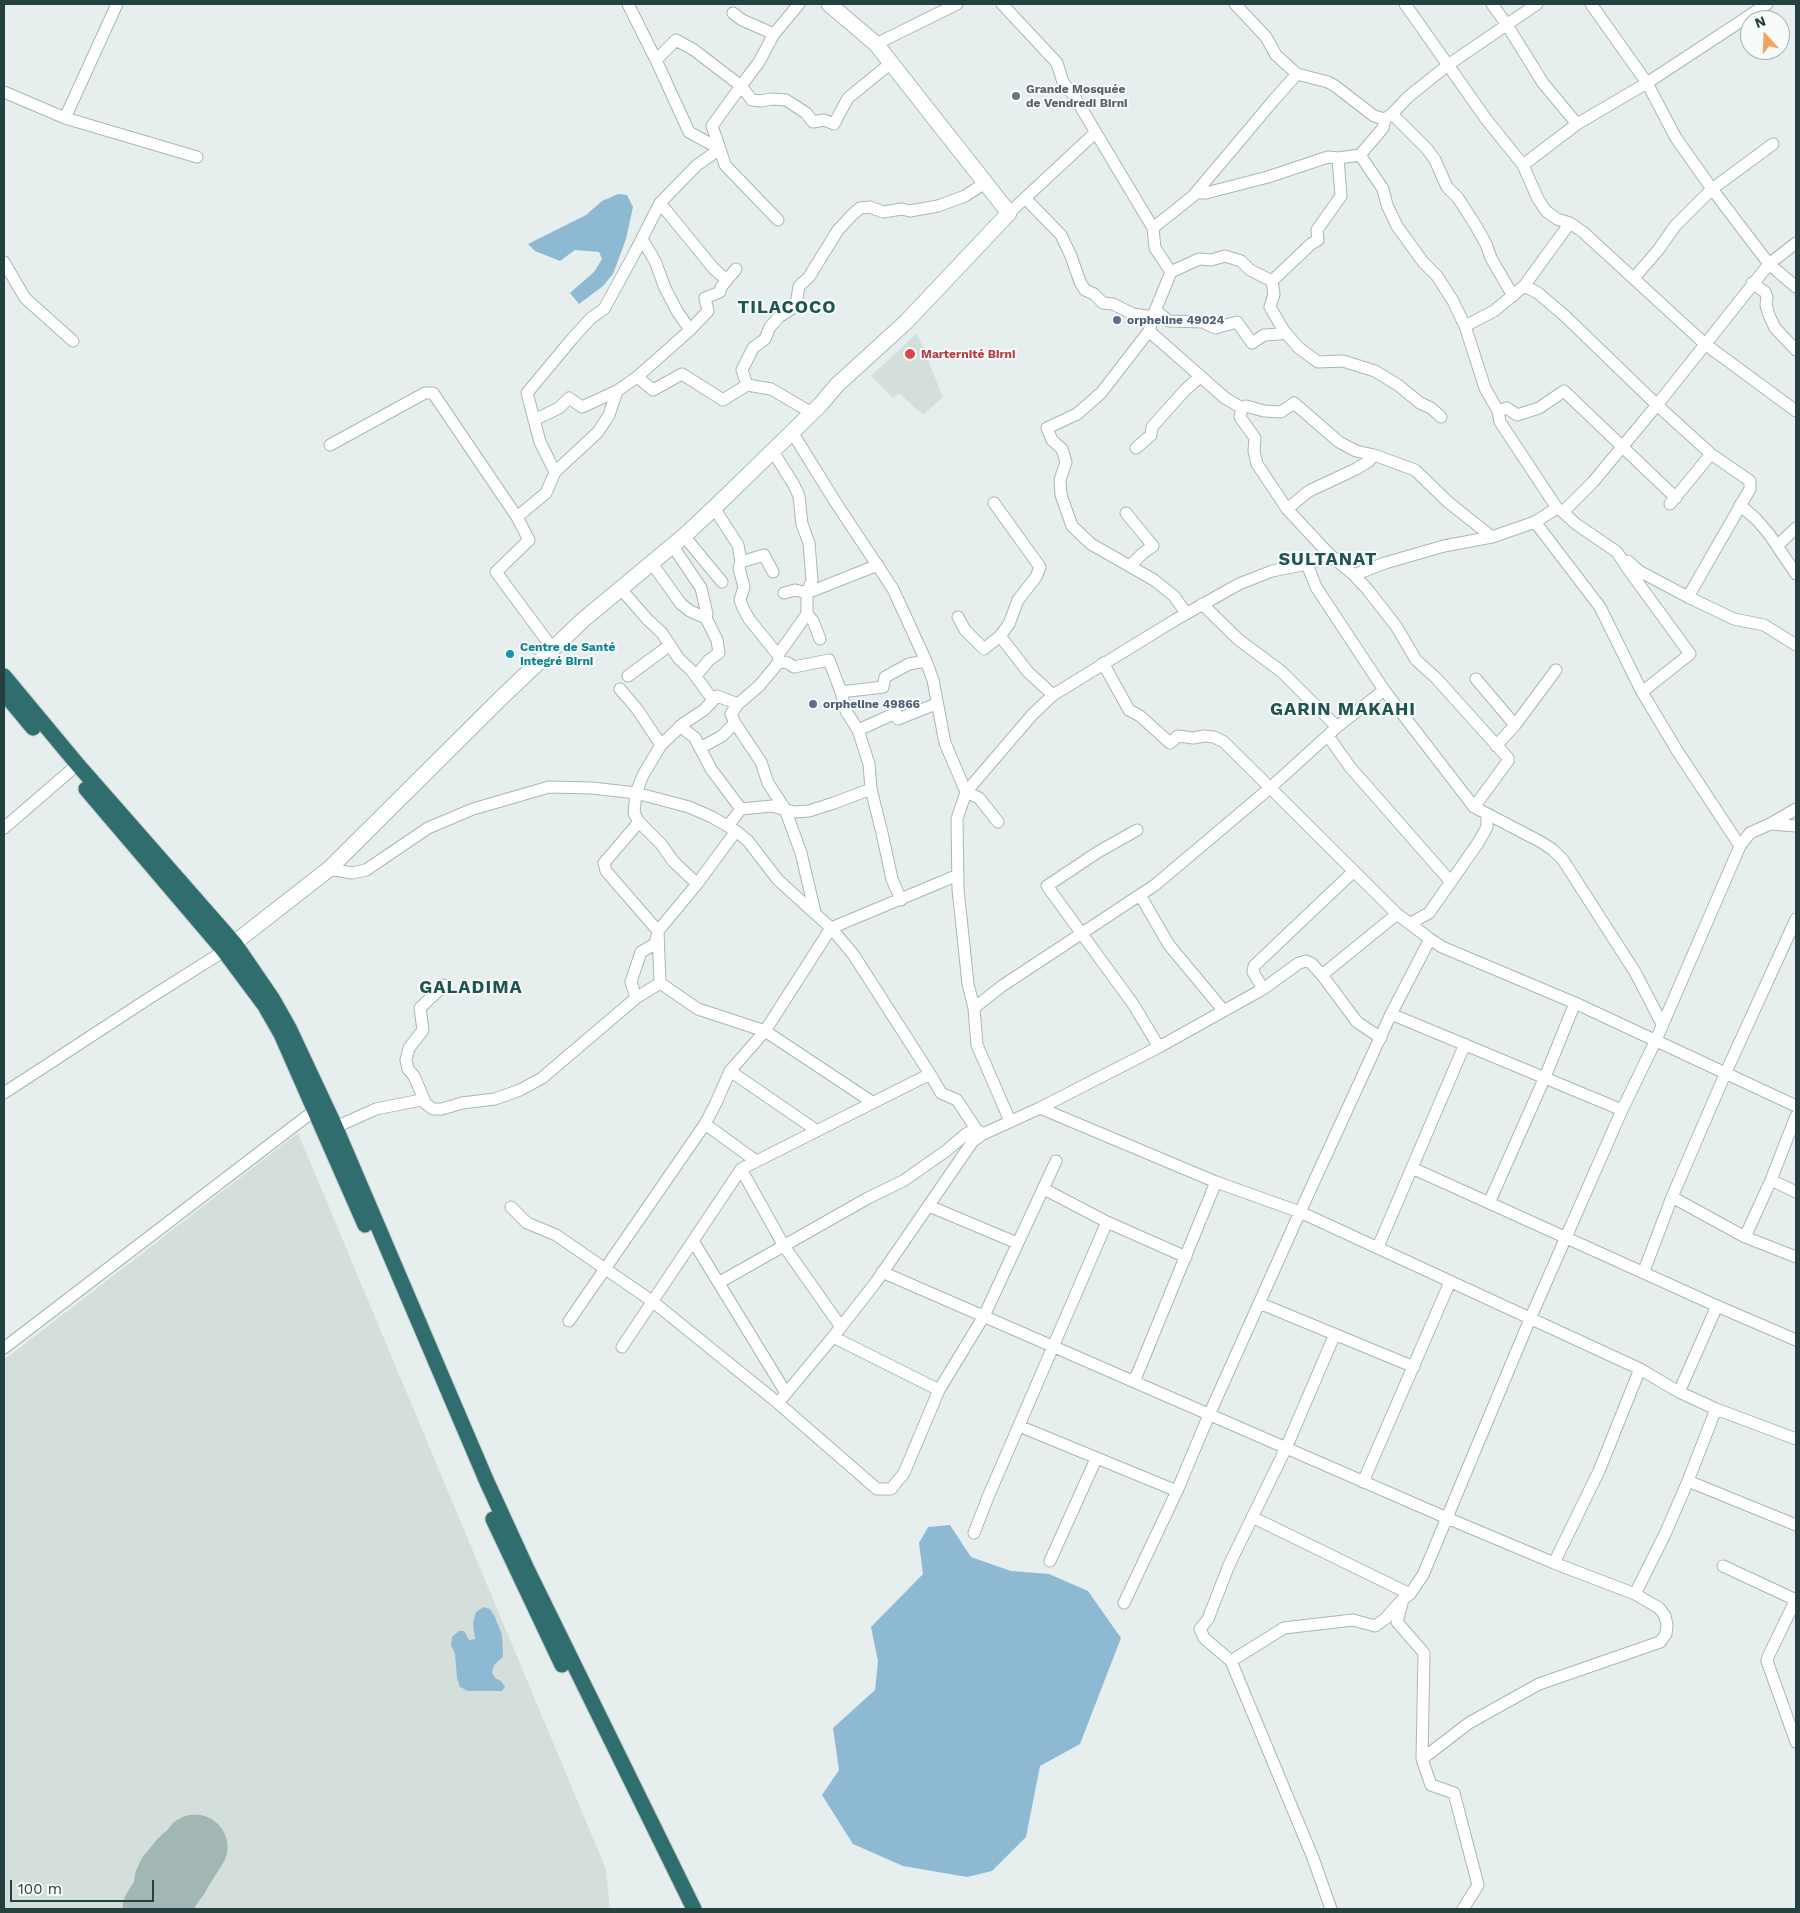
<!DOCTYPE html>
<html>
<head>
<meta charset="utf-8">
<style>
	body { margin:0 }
	#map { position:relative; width:1800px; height:1913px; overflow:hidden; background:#e6efed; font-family:"Work Sans",sans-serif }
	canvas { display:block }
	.frame { position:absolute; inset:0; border:5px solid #244140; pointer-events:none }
	.north { position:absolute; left:1740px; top:10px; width:50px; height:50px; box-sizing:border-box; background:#f7fbfa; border:1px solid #a3b1b0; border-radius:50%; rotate:340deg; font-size:14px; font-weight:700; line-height:20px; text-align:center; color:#244140 }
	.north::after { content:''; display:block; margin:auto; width:18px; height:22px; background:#f3a560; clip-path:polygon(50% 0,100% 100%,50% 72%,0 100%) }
	.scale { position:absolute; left:10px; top:1880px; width:144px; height:22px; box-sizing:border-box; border:2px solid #244140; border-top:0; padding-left:6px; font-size:15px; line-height:18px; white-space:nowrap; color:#244140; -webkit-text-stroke:4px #f7fbfa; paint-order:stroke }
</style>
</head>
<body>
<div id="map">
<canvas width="1800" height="1913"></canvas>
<div class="frame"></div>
<div class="north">N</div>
<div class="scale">100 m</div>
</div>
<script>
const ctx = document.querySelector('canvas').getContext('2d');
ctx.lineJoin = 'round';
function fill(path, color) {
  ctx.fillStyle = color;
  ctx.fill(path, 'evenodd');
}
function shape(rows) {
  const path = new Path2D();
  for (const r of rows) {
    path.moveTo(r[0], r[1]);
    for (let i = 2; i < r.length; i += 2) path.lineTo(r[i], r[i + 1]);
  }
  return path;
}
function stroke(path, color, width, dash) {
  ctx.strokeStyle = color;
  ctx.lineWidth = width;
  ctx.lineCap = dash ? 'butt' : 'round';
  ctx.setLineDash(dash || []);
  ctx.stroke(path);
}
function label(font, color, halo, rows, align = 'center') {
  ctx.font = font + ' "Work Sans",sans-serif';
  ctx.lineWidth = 4;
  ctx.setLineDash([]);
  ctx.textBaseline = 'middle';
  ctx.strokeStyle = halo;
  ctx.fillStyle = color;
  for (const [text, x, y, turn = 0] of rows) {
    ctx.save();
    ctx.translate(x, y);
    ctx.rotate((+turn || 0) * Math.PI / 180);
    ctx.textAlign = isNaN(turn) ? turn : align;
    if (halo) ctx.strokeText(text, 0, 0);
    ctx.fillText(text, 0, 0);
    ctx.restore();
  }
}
const built = shape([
	[917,333,943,397,923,415,899,393,893,398,871,376],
	[298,1133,606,1869,610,1909,4,1909,4,1360]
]);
const water = shape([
	[618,194,627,195,633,207,626,239,613,274,603,286,579,304,570,293,594,272,602,259,599,252,575,250,560,261,535,251,528,244,586,215,602,201],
	[950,1525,971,1557,1011,1571,1049,1574,1088,1591,1121,1638,1080,1744,1040,1766,1026,1837,992,1871,967,1877,903,1866,853,1844,822,1795,839,1770,833,1728,875,1690,878,1661,871,1627,923,1574,919,1543,928,1527],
	[484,1607,490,1609,495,1617,502,1635,503,1657,494,1665,492,1672,495,1678,501,1681,505,1687,502,1691,468,1691,460,1687,457,1678,455,1654,451,1645,452,1637,459,1631,464,1631,469,1640,475,1639,473,1623,476,1612]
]);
const taxiway = shape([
	[143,1909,148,1876,153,1865,166,1849,173,1842,180,1841,187,1843,198,1855,201,1869,194,1886,187,1895,166,1909]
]);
const runway = shape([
	[155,1909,195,1847]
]);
const street = shape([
	[628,4,656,60,676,40,694,50,741,86,759,62,774,34,799,4],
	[1002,4,1057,63,1063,82,1074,96,1153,228,1193,196,1273,101,1297,74,1276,55,1266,37,1235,4],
	[1405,4,1486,119,1523,165,1577,124,1647,83,1767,4],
	[1492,4,1507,25,1543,83,1577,124],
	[1537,4,1448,65,1408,97,1392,114,1385,119,1383,128,1360,155,1383,189,1387,205,1397,226,1423,262,1437,276,1453,301,1465,326,1485,388,1498,411,1500,422,1557,508],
	[1591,4,1647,83,1676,138,1712,189,1769,264,1796,287],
	[733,13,742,20,774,34],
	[876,44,957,4],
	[656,60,689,132,720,149,725,165,778,220],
	[1297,74,1328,82,1335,86,1374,116,1385,119],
	[4,92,65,118,197,157],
	[1392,114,1427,149,1435,160,1447,187,1458,198,1476,226,1486,244,1491,258,1513,296],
	[65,118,117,4],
	[1523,165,1538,199,1546,211,1557,219,1570,223,1583,232,1705,344,1796,411],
	[1196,193,1206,193,1268,177,1328,157,1338,158,1360,155],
	[1026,199,1061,235,1071,256,1080,282,1085,290,1094,294,1103,303,1113,304,1133,314,1153,317,1149,331],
	[660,203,714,269,727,280],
	[1009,213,1095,133],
	[1153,228,1155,248,1171,272,1199,259,1211,260,1225,256,1241,261,1250,270,1272,281,1274,294,1270,307,1284,331,1299,348,1318,362,1343,361,1375,371,1398,385,1420,403,1431,408,1441,417],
	[642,239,655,261,665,288,677,311,690,330],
	[4,262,25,298,73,341],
	[1634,278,1659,249,1675,226,1712,189,1773,144],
	[1272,281,1311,244,1318,240,1317,230,1341,196,1338,158],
	[1752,283,1765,292,1767,297,1766,305,1769,315,1775,328,1796,350],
	[1524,286,1570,223],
	[1155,310,1169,321,1203,322,1215,328,1237,322,1252,343,1264,335,1280,334,1284,331],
	[1153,316,1171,272],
	[1465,326,1494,311,1524,286,1538,293,1565,316,1657,405,1711,454,1750,481,1750,489,1688,597],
	[637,377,653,390,682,374,723,400,747,385,771,389,812,413],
	[747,385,742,370,753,348,765,339,770,327,779,317,794,307,797,299,799,286,809,277,838,230,853,214,860,208,870,207,883,212,902,209,910,211,938,206,965,196,985,183],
	[1242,408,1240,417,1255,438,1254,451,1257,464,1287,509,1329,554],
	[1498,411,1507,408,1517,415,1539,408,1564,391,1676,498],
	[534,420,559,408,569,398,582,407,617,391],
	[792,432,836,503,893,589,926,661,933,680,945,743,966,792,957,819,958,889,968,984,974,1008,977,1045,1010,1121],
	[330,445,425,393,433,393,517,517,529,540,496,572,553,649],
	[1136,448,1151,435,1152,427,1185,390,1200,377],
	[772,450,794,485,799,496,802,524,809,543,812,580,807,593,807,614,778,655],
	[555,472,540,442,527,393,572,339,591,318,604,309,633,256,660,203,697,165,720,149,712,126,741,86,752,100,761,101,771,99,786,100,806,113,813,122,824,120,834,124,848,98,891,63],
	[1670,504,1711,454],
	[1740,505,1756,519,1769,534,1796,574],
	[1287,509,1309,491,1356,469,1369,461,1374,455],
	[1563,512,1576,524,1617,552,1628,569,1690,654,1642,692],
	[1126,513,1153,546,1143,553,1130,566],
	[517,517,546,493,555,472,598,432,609,415,617,391,637,377,690,330,708,311,705,298,720,292,721,287,736,269],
	[1535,522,1600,607,1642,692,1678,752,1740,846],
	[684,536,722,582],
	[672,545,701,588,707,614,706,618,717,640,719,653,709,660,696,676],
	[1777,546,1796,528],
	[1628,561,1639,571,1688,597,1734,619,1764,625,1796,645],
	[651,562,681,604,690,611,706,618],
	[741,562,764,555,773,572],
	[1354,575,1385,563,1444,546,1492,537,1535,522,1557,508,1563,512,1593,482,1657,405,1769,264,1796,243],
	[620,588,648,620,662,633,679,659,691,670,713,700],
	[784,593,795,590,807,593,878,565],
	[1202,604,1239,640,1282,672,1337,727],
	[1186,613,1174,596,1154,580,1091,544,1072,526,1061,495,1060,480,1066,462,1062,449,1052,440,1047,428,1077,414,1101,393,1149,331,1225,398,1242,408,1246,406,1264,411,1281,412,1294,403,1339,442,1356,451,1374,455,1415,470,1448,502,1492,537],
	[807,614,813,621,820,639],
	[958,617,965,630,984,649,1000,636,1009,624,1018,600,1036,577,1040,567,994,503],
	[1000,636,1028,672,1053,695],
	[779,662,788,663,794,667,829,660,841,692,846,711,858,730,869,764,871,789,882,833,892,879,901,900],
	[1103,663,1129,710,1140,716,1170,743,1178,736,1193,738,1204,736,1214,737,1224,742,1397,914,1430,939,1442,947,1575,1003,1796,1106],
	[628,676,670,645],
	[1476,679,1515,725],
	[620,689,637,709,661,745],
	[841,692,883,687,885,677,909,664,926,661],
	[738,704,731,714,735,723,761,762,768,783,785,809,801,853,815,912],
	[735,723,722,736,700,748,711,769,741,809],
	[680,726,695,738,700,748],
	[858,730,896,713,898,719,936,704],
	[1328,736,1350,767,1450,881],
	[1496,746,1515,725,1556,670],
	[1474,807,1541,842,1553,850,1563,860,1635,972,1662,1024],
	[639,822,604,863,606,871,658,931,660,983,698,1009,765,1031,872,1102],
	[998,822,979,798,966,792,1032,715,1053,695,1175,620,1239,584,1272,571,1307,564,1329,554,1354,575,1367,589,1396,626,1416,660,1436,678,1508,758,1508,761,1474,807,1384,690,1316,587,1307,564],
	[1770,824,1796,809],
	[728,826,741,809,772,806,794,812,809,811,834,803,871,789],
	[4,828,70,771],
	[1137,830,1098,852,1047,886,1133,1004,1159,1047],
	[329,869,352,873,366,870,428,828,473,809,549,787,592,788,636,793,689,807,712,817,736,831,748,841,778,880,831,928,853,954,930,1074],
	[697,884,673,861,661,844,639,822,634,813,636,793,643,775,661,745,684,723,704,710,717,696,738,704,759,686,779,662,778,655,749,619,743,608,740,600,744,587,739,568,741,562,738,545,714,508],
	[1140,895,1169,945,1223,1010],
	[1411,923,1429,913,1478,843,1487,827,1487,814],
	[1322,975,1397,914],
	[1263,989,1253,972,1254,966,1354,871],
	[636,998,631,982,641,952,655,944,658,931,697,884,736,831],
	[974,1008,1002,986,1155,885,1270,788,1337,727,1384,690],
	[1391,1014,1622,1110],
	[730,1071,816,1130],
	[4,1093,151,997,224,951],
	[426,1104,414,1076,408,1069,406,1060,409,1048,423,1030,420,1008,444,985],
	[1040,1108,1159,1047,1263,989,1299,963,1306,961,1311,963,1322,975,1357,1022,1381,1038],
	[705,1124,756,1161],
	[329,1130,376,1109,421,1100,433,1109,442,1109,462,1103,495,1099,520,1090,542,1078,636,998,660,983],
	[1412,1168,1717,1306,1796,1340],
	[1771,1180,1796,1192],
	[1044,1189,1107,1222,1186,1257],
	[1672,1197,1745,1237,1796,1257],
	[1489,1203,1545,1077,1575,1003],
	[929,1206,1017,1243],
	[511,1207,527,1223,556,1235,652,1301,778,1403,877,1489,891,1489,904,1473,939,1390,984,1316,1056,1161],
	[1745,1237,1771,1180,1796,1116],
	[693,1241,786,1393],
	[1378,1247,1465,1044],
	[1644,1271,1672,1197,1726,1072,1796,919],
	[882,1272,1447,1518,1554,1563,1635,1594,1659,1608,1665,1616,1667,1625,1666,1634,1660,1642,1539,1684,1469,1723,1422,1759,1431,1785,1454,1793,1478,1885,1463,1909],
	[720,1282,868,1198,903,1181,946,1151,966,1134,976,1129],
	[1259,1303,1414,1367],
	[569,1321,705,1124,715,1105,730,1071,765,1031,831,928,958,875],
	[841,1327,784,1246,741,1169,930,1074,941,1093,957,1100,976,1129,983,1134],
	[833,1337,939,1390],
	[622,1347,741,1169],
	[4,1348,315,1110],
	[1134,1382,1216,1182],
	[1679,1392,1717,1306],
	[778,1403,833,1337,876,1282,973,1141,983,1134,1040,1108,1216,1182,1300,1212,1640,1369,1679,1392,1716,1409,1796,1439],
	[1019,1426,1177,1491],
	[1688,1481,1796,1525],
	[1363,1482,1450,1282],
	[1252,1517,1410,1594],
	[974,1533,988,1497,1107,1222],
	[1050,1561,1096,1459],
	[1554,1563,1599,1471,1640,1369],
	[1723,1566,1796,1600],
	[1635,1594,1665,1534,1688,1481,1716,1409],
	[1796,1599,1768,1657,1767,1661,1796,1742],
	[1124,1603,1177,1491,1209,1415,1300,1212,1391,1014,1430,939],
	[1231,1661,1204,1638,1200,1629,1208,1619,1229,1565,1286,1448,1335,1334],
	[1422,1759,1424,1653,1397,1622,1403,1599,1410,1594,1423,1575,1530,1319,1622,1110,1656,1040,1740,846,1750,833,1770,824,1796,826],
	[1331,1909,1313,1858,1231,1661,1284,1628,1353,1620,1375,1626,1385,1619,1400,1602]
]);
const secondary = shape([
	[224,951,329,869,500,699,583,620,684,536,714,508,820,405,837,385,906,322,1009,213,876,44,829,4]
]);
const highway = shape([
	[4,676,78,765,235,944,272,998,289,1028,335,1126,487,1482,526,1567,694,1909],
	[4,693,33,728],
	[86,789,224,951,265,1006,281,1034,365,1225],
	[493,1519,562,1665]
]);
const markers = [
	[1016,96,5,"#6b7280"],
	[1117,320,5,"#5c6f8a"],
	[910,354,6,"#e0444e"],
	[510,654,5,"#0f9aa8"],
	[813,704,5,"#5c6f8a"]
];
const worshipNames = [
	["Grande Mosquée",1026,89],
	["de Vendredi Birni",1026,103]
];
const serviceNames = [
	["orpheline 49024",1127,320],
	["orpheline 49866",823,704]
];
const healthNames = [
	["Marternité Birni",921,354]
];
const cultureNames = [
	["Centre de Santé",520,647],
	["Integré Birni",520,661]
];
const districtNames = [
	["TILACOCO",787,308],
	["SULTANAT",1328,560],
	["GARIN MAKAHI",1343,710],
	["GALADIMA",471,988]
];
fill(built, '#d4dfdc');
fill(water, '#8eb9d3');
stroke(taxiway, '#a2b6b4', 26);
stroke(runway, '#a2b6b4', 65);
stroke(street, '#a8b7b6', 13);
stroke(secondary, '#a4bbb8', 17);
stroke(highway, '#c2caca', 17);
stroke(street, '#fff', 11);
stroke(secondary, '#fff', 15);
stroke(highway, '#2f6d6e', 15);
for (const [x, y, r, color] of markers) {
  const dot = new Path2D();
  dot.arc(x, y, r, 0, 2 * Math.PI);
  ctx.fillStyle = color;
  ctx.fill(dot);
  stroke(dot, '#f7fbfa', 2);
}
label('bold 12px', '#5b616d', '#f7fbfa', worshipNames, 'left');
label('bold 12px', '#4e5e75', '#f7fbfa', serviceNames, 'left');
label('bold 12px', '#be3a42', '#f7fbfa', healthNames, 'left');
label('bold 12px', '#0d838f', '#f7fbfa', cultureNames, 'left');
ctx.letterSpacing = '1px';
label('bold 18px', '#1f5453', '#f7fbfa', districtNames);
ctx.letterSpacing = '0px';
</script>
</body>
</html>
